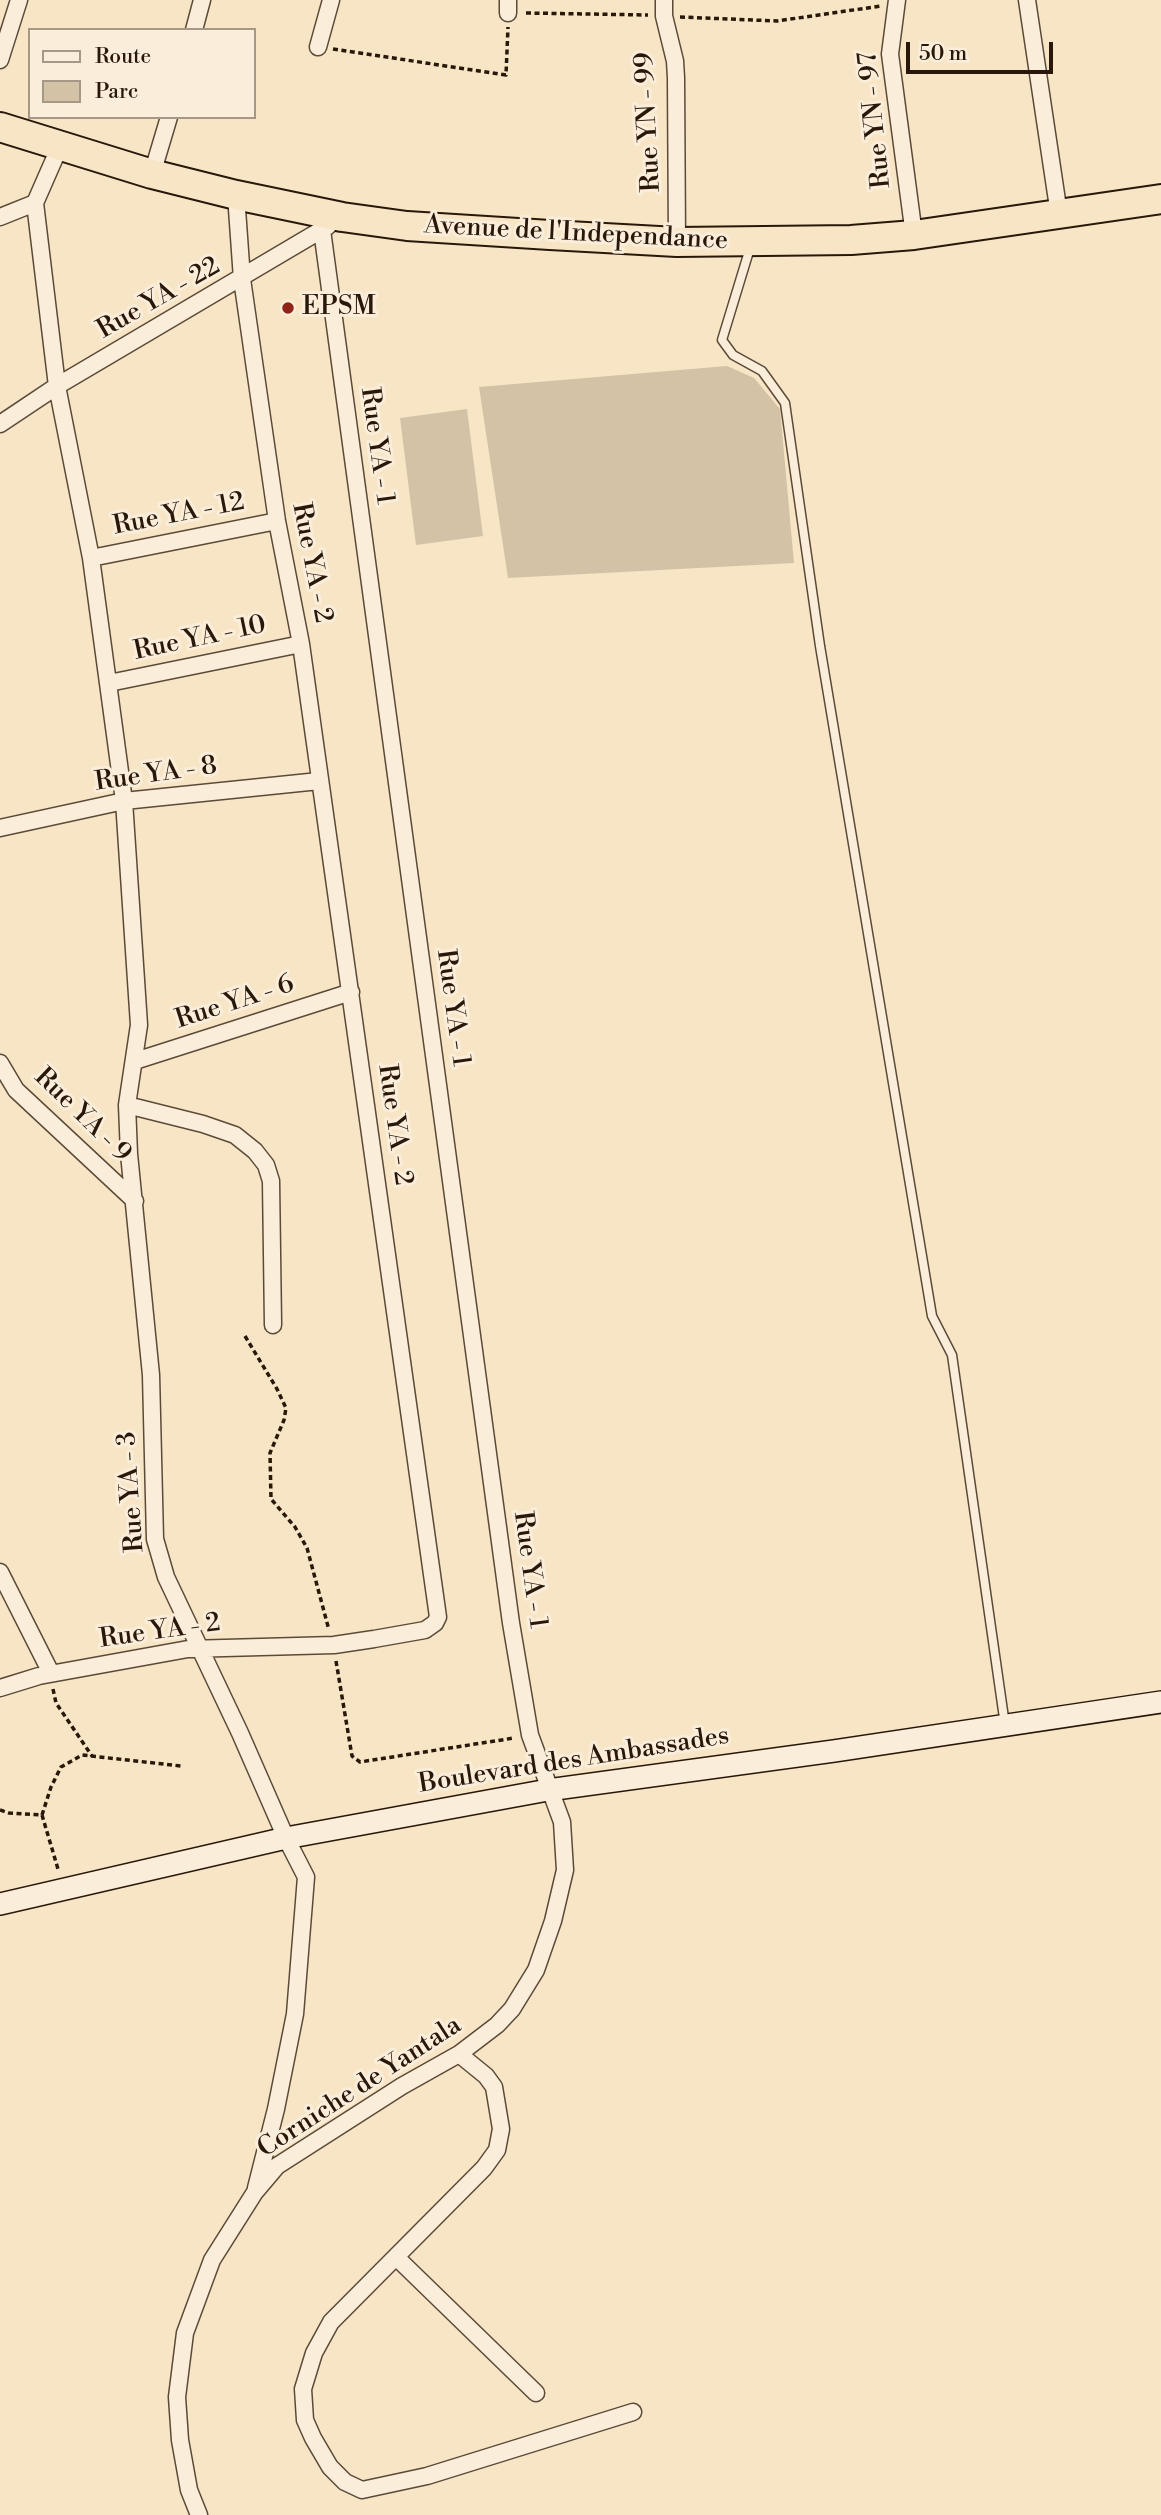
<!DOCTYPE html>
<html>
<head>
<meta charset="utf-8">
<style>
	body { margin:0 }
	#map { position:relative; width:1161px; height:2515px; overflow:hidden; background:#f7e5c6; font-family:"Libre Bodoni",serif }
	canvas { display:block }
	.legend { position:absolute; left:28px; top:28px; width:228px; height:91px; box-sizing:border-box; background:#faeeda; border:2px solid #a69886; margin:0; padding:9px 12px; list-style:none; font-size:21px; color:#291709 }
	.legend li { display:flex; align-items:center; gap:14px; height:35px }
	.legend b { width:35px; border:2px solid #a69886 }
	.scale { position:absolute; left:906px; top:42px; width:147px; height:32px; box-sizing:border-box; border:4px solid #291709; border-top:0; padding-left:9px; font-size:21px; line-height:24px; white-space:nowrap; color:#291709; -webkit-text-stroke:5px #faeeda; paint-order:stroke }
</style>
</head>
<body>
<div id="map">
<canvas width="1161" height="2515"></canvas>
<ul class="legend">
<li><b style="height:9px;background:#faeeda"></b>Route</li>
<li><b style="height:19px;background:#d4c2a6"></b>Parc</li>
</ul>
<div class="scale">50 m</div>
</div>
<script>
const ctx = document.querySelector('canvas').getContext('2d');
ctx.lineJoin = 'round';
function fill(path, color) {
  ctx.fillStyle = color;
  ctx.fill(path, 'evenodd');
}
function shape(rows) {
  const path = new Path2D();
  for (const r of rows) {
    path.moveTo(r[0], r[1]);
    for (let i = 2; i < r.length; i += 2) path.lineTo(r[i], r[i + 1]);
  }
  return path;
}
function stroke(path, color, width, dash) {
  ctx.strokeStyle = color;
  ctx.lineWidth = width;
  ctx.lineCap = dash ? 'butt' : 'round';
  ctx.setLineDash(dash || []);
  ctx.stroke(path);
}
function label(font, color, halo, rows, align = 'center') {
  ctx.font = font + ' "Libre Bodoni",serif';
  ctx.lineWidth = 6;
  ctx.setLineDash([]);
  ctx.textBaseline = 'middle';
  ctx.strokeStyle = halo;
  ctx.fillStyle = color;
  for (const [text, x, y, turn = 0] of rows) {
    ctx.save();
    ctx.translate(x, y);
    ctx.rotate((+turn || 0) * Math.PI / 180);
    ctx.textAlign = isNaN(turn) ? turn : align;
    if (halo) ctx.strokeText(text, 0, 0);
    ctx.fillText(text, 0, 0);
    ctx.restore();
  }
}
const green = shape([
	[727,366,754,378,780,409,794,563,508,578,479,387],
	[467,409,483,536,416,545,400,418]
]);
const path = shape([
	[526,13,648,15],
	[680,17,777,21,881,6],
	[333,49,506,75,508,27],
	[245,1336,277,1389,286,1408,284,1420,270,1453,271,1499,295,1527,307,1548,329,1630],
	[336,1661,352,1756,360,1762,514,1738],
	[53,1689,56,1703,92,1756],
	[0,1810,9,1813,42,1815,58,1869],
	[42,1815,51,1787,61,1767,82,1755,181,1766]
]);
const lane = shape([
	[750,248,722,340,733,355,762,371,785,403,820,646,932,1316,952,1355,1005,1725]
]);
const street = shape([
	[664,0,664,16,675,61,676,78,677,242],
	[897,0,890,54,914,235],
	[1027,0,1059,214],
	[508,13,508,0],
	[194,30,202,0],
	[318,47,331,0],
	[0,60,19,0],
	[60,146,35,203,57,386,91,558,124,801,139,1025,127,1105,129,1154,151,1375,155,1539,166,1577,240,1733,286,1838,306,1877,295,2014,276,2109,256,2188],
	[152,174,169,117],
	[0,217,35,203],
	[0,424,57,386,328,226],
	[91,558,277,521],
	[109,683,301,644],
	[0,828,124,801,319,781],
	[135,1061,351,992],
	[0,1063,16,1090,135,1201],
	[127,1105,203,1124,235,1135,255,1151,266,1165,271,1181,273,1325],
	[0,1572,51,1673],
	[0,1688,39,1676,188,1649,334,1645,374,1639,425,1630,435,1623,438,1617,301,644,277,521,242,279,236,195],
	[459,2054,486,2076,494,2087,501,2129,497,2150,484,2168,331,2322,314,2353,303,2389,305,2420,313,2438,330,2467,345,2482,362,2490,427,2476,633,2412],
	[396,2257,536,2393],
	[199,2515,189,2490,180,2440,177,2397,185,2333,212,2260,255,2192,277,2166,402,2086,459,2054,497,2025,512,2009,536,1970,553,1921,565,1870,562,1822,530,1735,511,1623,322,230]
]);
const secondary = shape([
	[0,1904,286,1838,548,1790,834,1751,1161,1702]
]);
const highway = shape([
	[0,127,152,174,236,195,342,217,407,226,550,235,677,242,851,240,914,235,1161,199]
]);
const markers = [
	[288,308,7,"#8f2418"]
];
const streetNames = [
	["Rue YN - 97",876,120,-96],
	["Rue YN - 99",649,122,-93],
	["Avenue de l'Independance",576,234,3],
	["Rue YA - 22",159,299,-30],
	["Rue YA - 1",376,446,82],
	["Rue YA - 12",179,515,-11],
	["Rue YA - 2",311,563,79],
	["Rue YA - 10",200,639,-12],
	["Rue YA - 8",156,775,-8],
	["Rue YA - 6",235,1003,-18],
	["Rue YA - 1",452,1008,82],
	["Rue YA - 9",82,1116,44],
	["Rue YA - 2",394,1125,82],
	["Rue YA - 3",132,1492,-94],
	["Rue YA - 1",529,1570,82],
	["Rue YA - 2",160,1632,-8],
	["Boulevard des Ambassades",574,1761,-9],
	["Corniche de Yantala",360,2088,-33]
];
const poiNames = [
	["EPSM",302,308]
];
fill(green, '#d4c2a6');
stroke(lane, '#5c4a38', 11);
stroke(street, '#5c4a38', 19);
stroke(secondary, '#291709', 24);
stroke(highway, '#291709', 32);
stroke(path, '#291709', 3.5, [5, 3.5]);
stroke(lane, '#faeeda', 8);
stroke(street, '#faeeda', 16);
stroke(secondary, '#faeeda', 21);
stroke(highway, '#f7e5c6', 28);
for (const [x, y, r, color] of markers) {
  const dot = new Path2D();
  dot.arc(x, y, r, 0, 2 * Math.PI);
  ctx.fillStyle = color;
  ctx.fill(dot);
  stroke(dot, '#faeeda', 2.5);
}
label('26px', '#291709', '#faeeda', streetNames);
label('26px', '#291709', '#faeeda', poiNames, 'left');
</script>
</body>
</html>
